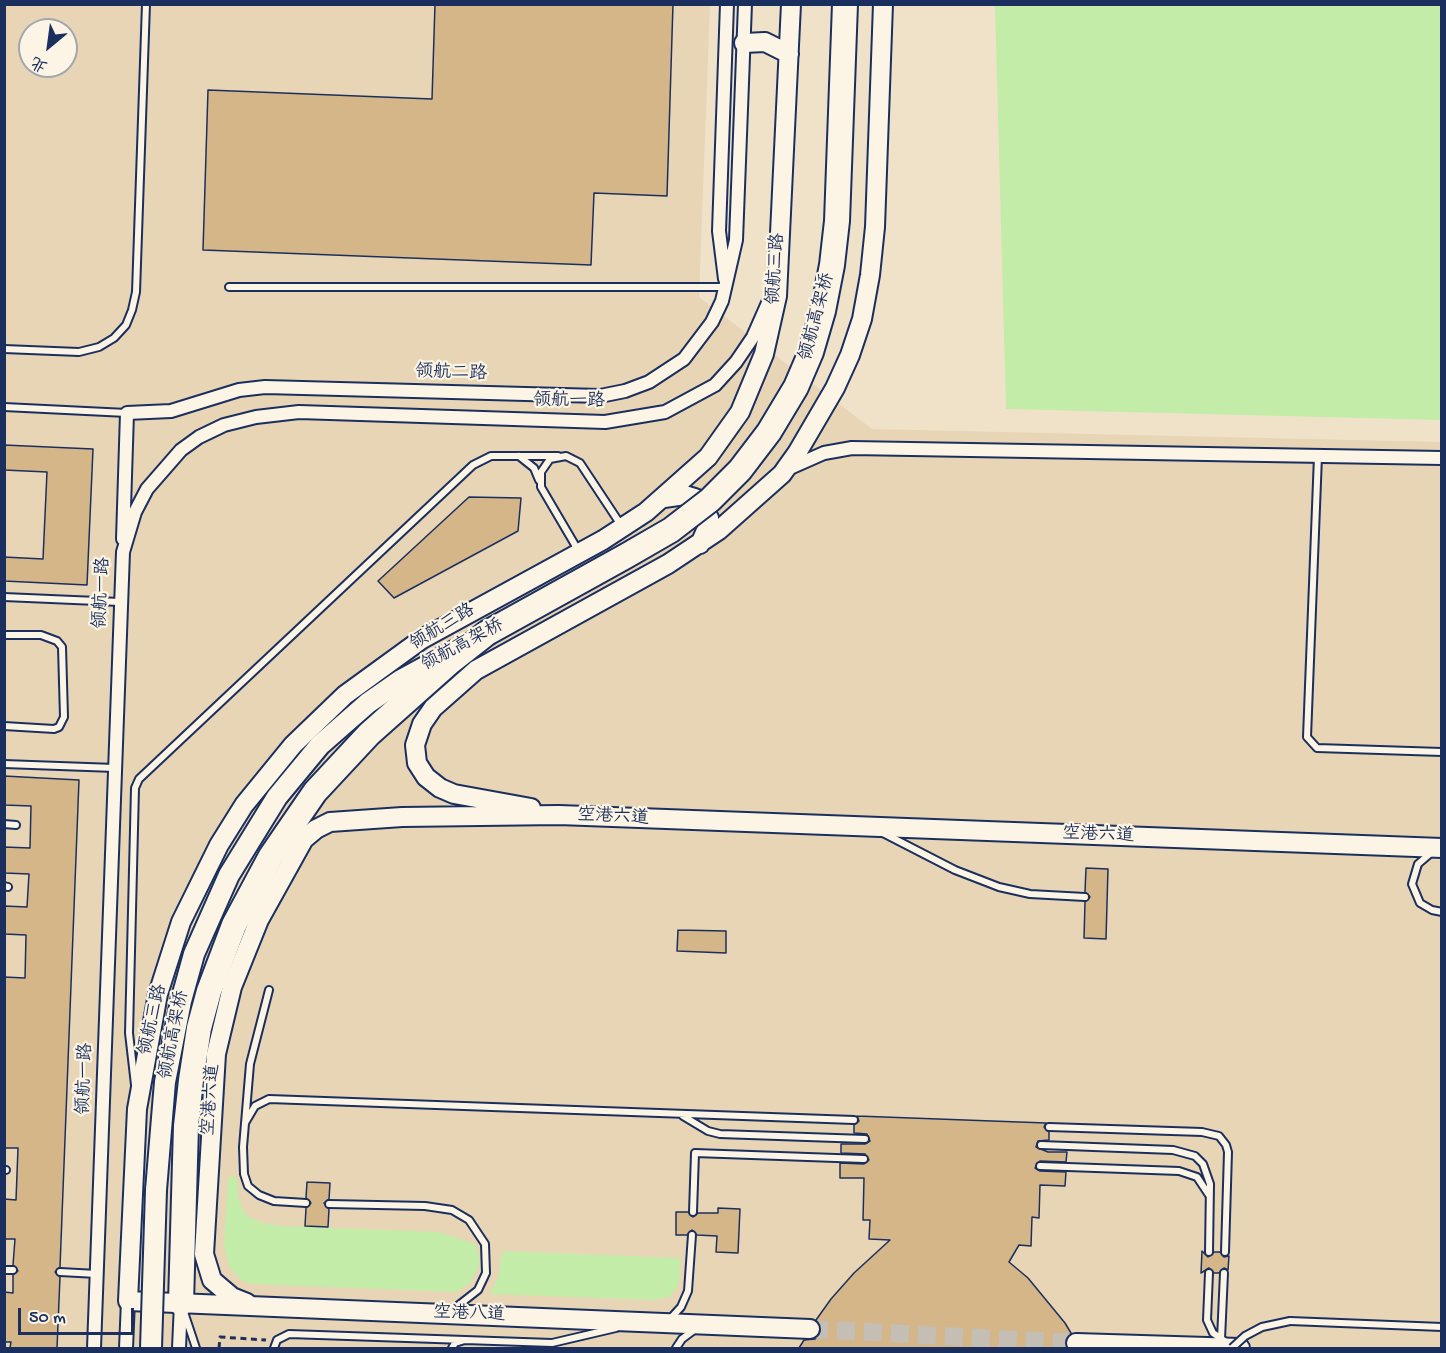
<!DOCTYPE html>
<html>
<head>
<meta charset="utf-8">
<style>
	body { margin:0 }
	#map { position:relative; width:1446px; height:1353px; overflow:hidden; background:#f0e2c9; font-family:"Gochi Hand","LXGW WenKai TC",sans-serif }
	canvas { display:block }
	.frame { position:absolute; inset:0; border:6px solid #1b2f5e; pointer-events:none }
	.north { position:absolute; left:18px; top:18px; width:60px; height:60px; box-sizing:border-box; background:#fcf5e5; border:2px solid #a2a6af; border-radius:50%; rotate:209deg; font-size:16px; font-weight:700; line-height:24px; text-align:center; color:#1b2f5e }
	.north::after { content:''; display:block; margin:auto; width:21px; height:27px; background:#1b2f5e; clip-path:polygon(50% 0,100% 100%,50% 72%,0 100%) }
	.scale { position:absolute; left:18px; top:1308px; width:116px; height:27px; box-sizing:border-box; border:3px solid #1b2f5e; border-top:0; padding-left:8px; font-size:18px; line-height:21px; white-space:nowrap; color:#1b2f5e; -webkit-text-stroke:4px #fcf5e5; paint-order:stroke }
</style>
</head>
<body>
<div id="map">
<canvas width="1446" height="1353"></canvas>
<div class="frame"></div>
<div class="north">北</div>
<div class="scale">50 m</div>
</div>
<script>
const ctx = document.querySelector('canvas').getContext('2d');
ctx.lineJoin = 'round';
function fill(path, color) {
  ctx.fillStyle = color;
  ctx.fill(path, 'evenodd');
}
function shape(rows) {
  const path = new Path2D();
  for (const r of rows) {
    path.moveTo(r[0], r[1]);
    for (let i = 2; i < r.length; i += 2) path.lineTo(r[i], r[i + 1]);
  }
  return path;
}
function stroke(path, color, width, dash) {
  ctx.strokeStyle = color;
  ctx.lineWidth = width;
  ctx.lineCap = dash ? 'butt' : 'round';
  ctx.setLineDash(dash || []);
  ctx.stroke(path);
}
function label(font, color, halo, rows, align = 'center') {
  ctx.font = font + ' "Gochi Hand","LXGW WenKai TC",sans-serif';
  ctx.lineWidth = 4.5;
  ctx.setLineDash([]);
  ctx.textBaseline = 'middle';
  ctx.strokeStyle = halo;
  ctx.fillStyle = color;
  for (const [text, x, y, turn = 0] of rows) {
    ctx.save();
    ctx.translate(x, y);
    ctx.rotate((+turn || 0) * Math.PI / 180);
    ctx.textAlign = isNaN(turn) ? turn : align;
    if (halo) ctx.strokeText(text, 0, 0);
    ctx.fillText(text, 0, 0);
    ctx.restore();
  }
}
const built = shape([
	[5,5,710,5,699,297,872,429,1441,442,1441,1348,5,1348],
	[30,30,66,30,66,66,30,66]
]);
const green = shape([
	[995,5,1441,5,1441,420,1006,409],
	[228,1177,237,1177,238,1196,242,1209,249,1217,262,1223,283,1226,439,1232,475,1244,480,1259,478,1269,469,1284,457,1292,252,1284,241,1280,230,1268,224,1246],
	[502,1251,680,1258,680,1275,677,1288,669,1297,656,1300,490,1294,499,1274]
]);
const building = shape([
	[435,4,673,4,667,196,594,193,591,265,203,250,208,90,432,99,435,4],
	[4,445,93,449,87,585,4,581,4,557,43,559,47,472,4,470,4,445],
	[469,497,521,498,518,531,394,598,378,581,469,497],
	[4,776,79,780,60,1267,55,1272,60,1277,57,1348,10,1348,11,1342,4,1342,4,1292,13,1293,13,1275,18,1271,13,1265,15,1239,4,1239,4,1199,16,1200,18,1148,4,1148,4,977,25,978,26,935,4,934,4,906,27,907,29,874,4,873,4,847,30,848,31,806,4,805,4,776],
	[1086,868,1108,869,1106,939,1084,938,1085,902,1090,897,1085,892,1086,868],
	[678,930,726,931,726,953,677,951,678,930],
	[857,1116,1046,1123,1044,1127,1049,1132,1049,1140,1038,1141,1036,1147,1048,1152,1067,1152,1066,1162,1040,1161,1035,1168,1040,1171,1066,1172,1065,1186,1040,1185,1039,1218,1032,1217,1031,1246,1019,1245,1009,1262,1028,1278,1065,1323,1071,1333,1065,1342,1066,1348,799,1348,804,1340,815,1339,819,1335,821,1329,816,1320,831,1299,854,1273,890,1240,869,1239,870,1220,863,1220,864,1178,840,1178,840,1163,864,1164,869,1160,865,1154,841,1153,841,1144,865,1144,870,1141,867,1134,854,1133,854,1125,859,1121,857,1116],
	[307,1182,330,1183,329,1199,324,1203,329,1209,328,1227,305,1226,306,1208,311,1203,306,1198,307,1182],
	[718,1208,740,1209,738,1253,716,1252,717,1236,697,1235,692,1230,687,1235,676,1235,676,1212,688,1212,693,1217,698,1213,718,1213,718,1208],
	[1202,1251,1208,1257,1214,1252,1220,1252,1224,1257,1229,1256,1228,1270,1224,1268,1219,1273,1214,1273,1209,1268,1201,1273,1202,1251]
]);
const secondaryTunnel = shape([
	[810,1329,1076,1343]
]);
const path = shape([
	[219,1348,220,1337,266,1340]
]);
const lane = shape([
	[229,287,726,287],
	[4,349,79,352,99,347,114,338,126,325,132,310,136,292,146,4],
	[4,407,127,413],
	[519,456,534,468,539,480],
	[1318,456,1307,737,1317,748,1442,752],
	[578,550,541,487,541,472,550,459,566,456,580,463,621,525],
	[4,597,120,602],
	[4,635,41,635,57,641,62,647,64,717,59,727,54,729,4,726],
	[4,764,115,768],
	[4,824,16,825],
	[883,833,955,870,999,887,1030,894,1085,897],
	[1432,852,1418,864,1412,884,1420,903,1432,910,1442,912],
	[4,886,8,887],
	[269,990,250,1064,243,1147,244,1174,248,1186,259,1195,274,1201,306,1203],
	[135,1085,129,1033,135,788,139,779,473,465,491,456,558,456],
	[683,1116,708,1131,720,1134,865,1139],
	[245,1123,255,1106,269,1099,854,1120],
	[1049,1127,1202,1132,1219,1136,1226,1145,1228,1152,1225,1252],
	[1041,1145,1173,1150,1195,1156,1203,1164,1210,1184,1209,1252],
	[1040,1166,1179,1171,1197,1177,1209,1195],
	[4,1170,6,1170],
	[329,1204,425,1206,452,1210,469,1220,485,1244,486,1273,478,1290,455,1308],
	[693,1212,695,1153,864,1159],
	[4,1270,13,1270],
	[60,1272,97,1274],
	[1209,1273,1207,1320,1213,1333,1226,1342],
	[184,1312,196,1348],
	[670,1319,681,1307,688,1291,692,1235],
	[1290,1321,1442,1327],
	[1221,1339,1224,1273],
	[274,1348,277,1340,289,1334,465,1340],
	[452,1348,455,1343,465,1340,552,1343,616,1328],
	[676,1348,682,1339,694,1330]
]);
const street = shape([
	[725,279,719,231,727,4],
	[790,468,824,453,852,448,1442,458],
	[123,539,127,413,171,411,239,390,265,387,600,396,625,391,649,382,684,359,712,322,722,301,736,240,745,4],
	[94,1348,123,552,135,512,147,489,181,450,199,437,224,425,256,417,299,412,605,422,665,412,715,385,736,362,753,337,768,303],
	[126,1348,128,1301],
	[179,1348,181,1303]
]);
const secondary = shape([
	[791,4,777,296,764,354,740,412,708,457,646,512,603,540,422,639,345,695,293,745,244,805,219,845,181,922,158,994,137,1109,128,1301,810,1329],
	[744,43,765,42,789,54],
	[664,498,685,495,695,498,701,505,709,518,708,526,700,544],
	[531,808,454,794,440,788,426,777,417,763,415,745,422,724,433,708,476,670,668,564,719,530,782,474,797,453,835,388,850,355,862,319,870,275,875,227,883,4],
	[247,1303,232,1297,212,1280,204,1254,216,1054,232,987,259,920,304,839,316,829,330,822,402,817,559,815,1442,848],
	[1076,1343,1240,1348]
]);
const primary = shape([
	[156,1190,165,1082,181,1001,194,954,229,875,277,797,320,745,368,703,401,680,456,650]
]);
const highway = shape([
	[181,1303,186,1126,191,1080,199,1028,209,991,234,925,271,856,315,792,369,734,450,662,487,633]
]);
const laneBridge = shape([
	[1232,1348,1245,1336,1262,1327,1290,1321]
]);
const primaryBridge = shape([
	[151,1348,156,1190]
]);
const highwayBridge = shape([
	[487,633,626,556,671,530,710,500,740,470,769,432,796,387,811,352,823,311,832,265,837,221,845,4]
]);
const streetNames = [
	["领航三路",777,269,-86],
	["领航高架桥",818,317,-75],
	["领航二路",451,374,2],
	["领航一路",569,402,1],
	["领航一路",103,593,-87],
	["领航三路",443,628,-31],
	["领航高架桥",463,646,-28],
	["空港六道",613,818,3],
	["空港六道",1098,836,2],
	["领航三路",154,1020,-77],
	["领航高架桥",175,1035,-79],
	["领航一路",86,1079,-88],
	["空港六道",212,1100,-86],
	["空港八道",469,1315,2]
];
fill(built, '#e8d5b6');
fill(green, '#c2eca8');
fill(building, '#d4b688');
stroke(building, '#1b2f5e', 1.5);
stroke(secondaryTunnel, '#c5beb4', 18, [18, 9]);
stroke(lane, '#1b2f5e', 10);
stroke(street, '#1b2f5e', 16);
stroke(secondary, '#1b2f5e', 22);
stroke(primary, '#1b2f5e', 24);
stroke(highway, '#1b2f5e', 28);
stroke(path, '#1b2f5e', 3, [6, 4.5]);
stroke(lane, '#fcf5e5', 6);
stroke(street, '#fcf5e5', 12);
stroke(secondary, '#fcf5e5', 18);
stroke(primary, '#fcf5e5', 20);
stroke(highway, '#fcf5e5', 24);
stroke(laneBridge, '#1b2f5e', 10, []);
stroke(primaryBridge, '#1b2f5e', 24, []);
stroke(highwayBridge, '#1b2f5e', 28, []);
stroke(laneBridge, '#fcf5e5', 6);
stroke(primaryBridge, '#fcf5e5', 20);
stroke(highwayBridge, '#fcf5e5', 24);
label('18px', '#1b2f5e', '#fcf5e5', streetNames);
</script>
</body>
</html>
